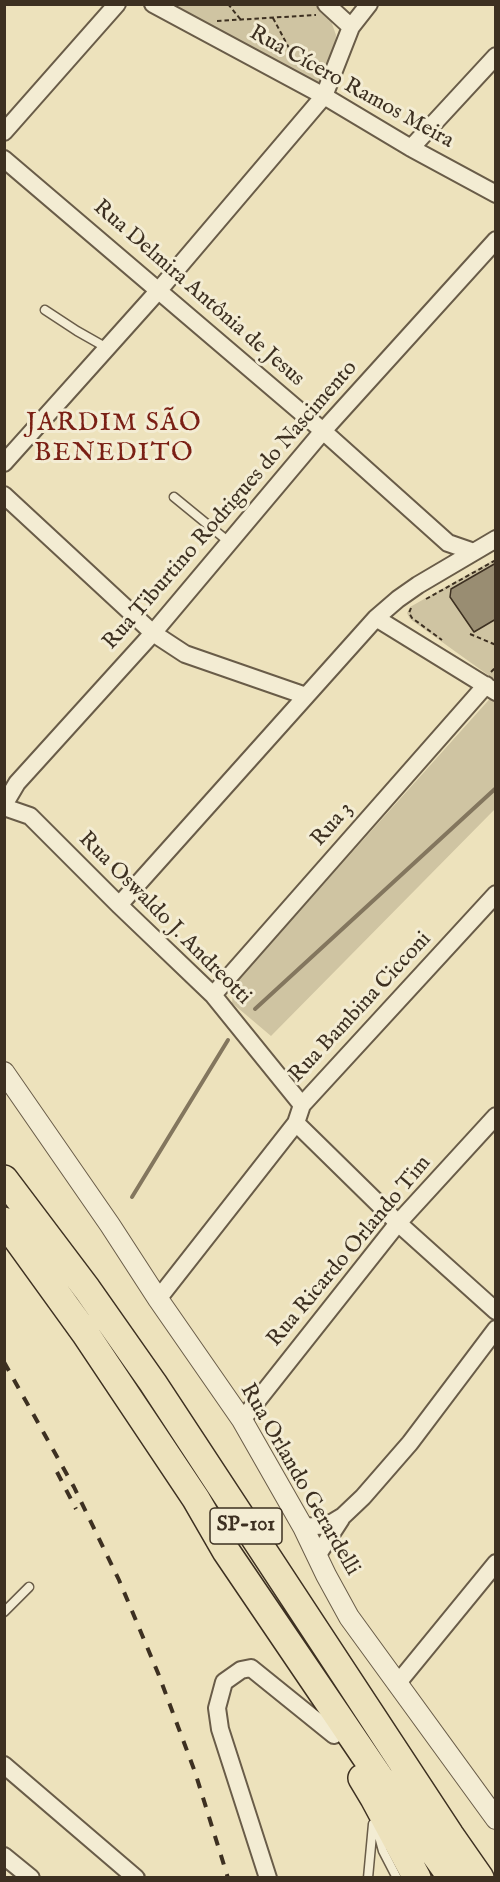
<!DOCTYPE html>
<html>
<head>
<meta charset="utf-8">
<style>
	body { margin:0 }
	#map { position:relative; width:500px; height:1882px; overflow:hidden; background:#ede2bc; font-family:"IM FELL English",serif }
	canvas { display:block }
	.frame { position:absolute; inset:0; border:6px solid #3d3021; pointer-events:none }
</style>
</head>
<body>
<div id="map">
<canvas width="500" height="1882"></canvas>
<div class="frame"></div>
</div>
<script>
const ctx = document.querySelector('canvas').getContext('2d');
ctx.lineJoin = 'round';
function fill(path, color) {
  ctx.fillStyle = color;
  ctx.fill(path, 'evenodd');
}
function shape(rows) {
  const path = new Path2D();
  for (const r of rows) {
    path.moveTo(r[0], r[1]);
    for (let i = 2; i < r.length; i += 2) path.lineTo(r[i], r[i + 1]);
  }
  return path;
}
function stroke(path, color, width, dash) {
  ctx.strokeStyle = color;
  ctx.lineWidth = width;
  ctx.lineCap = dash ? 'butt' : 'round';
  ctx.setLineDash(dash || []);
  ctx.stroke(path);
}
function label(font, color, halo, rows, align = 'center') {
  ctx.font = font + ' "IM FELL English",serif';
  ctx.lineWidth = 6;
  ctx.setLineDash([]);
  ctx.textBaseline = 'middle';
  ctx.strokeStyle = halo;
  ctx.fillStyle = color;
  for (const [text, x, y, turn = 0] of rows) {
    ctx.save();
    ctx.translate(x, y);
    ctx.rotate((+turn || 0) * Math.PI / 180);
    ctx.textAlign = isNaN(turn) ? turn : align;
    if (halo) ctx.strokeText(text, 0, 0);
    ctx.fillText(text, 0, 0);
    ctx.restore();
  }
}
const green = shape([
	[165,5,318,5,330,18,336,35,335,48,320,87],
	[495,559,495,680,410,619,407,613,410,607],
	[495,693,495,809,271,1036,232,1003,234,984]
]);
const stream = shape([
	[255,1009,496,788],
	[132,1197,228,1040]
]);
const building = shape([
	[496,563,496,619,474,632,450,597,451,589,496,563]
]);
const path = shape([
	[228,4,241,20],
	[273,18,297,63],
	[217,21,316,15],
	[426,599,496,560],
	[411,608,409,613,412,618,442,640],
	[470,634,496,645],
	[491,672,496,667]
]);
const service = shape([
	[45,310,77,331,107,348],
	[174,497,229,542],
	[4,1612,29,1587],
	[376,1825,383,1851,397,1878],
	[368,1878,373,1824]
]);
const minor = shape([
	[153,4,324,96,411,148,496,194],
	[326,4,351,27],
	[4,132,117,4],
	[411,148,496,56],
	[4,159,323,431,448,543,474,552],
	[4,463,159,290,324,96,351,27,369,4],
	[4,495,153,633,185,654,306,696],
	[376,618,496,692],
	[4,805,17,783,153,633,323,431,496,240],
	[4,807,30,816,119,905,213,995,302,1105],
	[119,905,376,618,398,599,418,585,496,539],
	[213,995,486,685],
	[296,1123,398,1223,496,1311],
	[158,1299,296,1123,302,1105,496,894],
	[242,1420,398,1223,496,1116],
	[303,1527,328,1525,343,1516,363,1497,410,1443,496,1329],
	[317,1556,341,1519],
	[397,1684,496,1563],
	[4,1765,136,1878],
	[4,1856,31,1878],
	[268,1878,220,1729,217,1708,224,1682,241,1670,251,1668,334,1735]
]);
const tertiary = shape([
	[4,1072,110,1225,158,1299,242,1420,303,1527,326,1575,349,1617,496,1819]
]);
const trunk = shape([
	[4,1179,87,1289,153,1383,450,1835,480,1878],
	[4,1221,85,1333,196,1499,226,1551,380,1778,452,1878],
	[362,1778,374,1798,417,1878]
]);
const rail = shape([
	[4,1362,74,1487,119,1580,158,1673,195,1772,228,1878],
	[57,1472,76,1509]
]);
const shields = [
	[246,1526,72]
];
const shieldNames = [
	["SP-101",246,1526]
];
const streetNames = [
	["Rua Cícero Ramos Meira",351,88,29],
	["Rua Delmira Antônia de Jesus",198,294,41],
	["Rua Tiburtino Rodrigues do Nascimento",231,506,-49],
	["Rua 3",333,825,-49],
	["Rua Oswaldo J. Andreotti",164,919,45],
	["Rua Bambina Cicconi",361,1008,-47],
	["Rua Ricardo Orlando Tim",350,1252,-50],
	["Rua Orlando Gerardelli",299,1480,60]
];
const quarterNames = [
	["JARDIM SÃO",114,425],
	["BENEDITO",114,455]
];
fill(green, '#cfc4a2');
stroke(stream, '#83765e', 4);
fill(building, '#998d72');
stroke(building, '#3d3021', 1.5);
stroke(service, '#695c48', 11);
stroke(minor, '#695c48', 20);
stroke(tertiary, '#695c48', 22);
stroke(trunk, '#3d3021', 30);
stroke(path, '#3d3021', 2, [4.5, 3]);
stroke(service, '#f3ecd3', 8);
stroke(minor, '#f3ecd3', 16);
stroke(tertiary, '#f3ecd3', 20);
stroke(trunk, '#ede2bc', 27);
stroke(rail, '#3d3021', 4, [10, 10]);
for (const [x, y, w] of shields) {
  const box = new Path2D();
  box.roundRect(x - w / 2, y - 18, w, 36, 4.5);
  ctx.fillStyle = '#f3ecd3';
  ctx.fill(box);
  stroke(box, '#3d3021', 1.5);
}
label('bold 21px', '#3d3021', null, shieldNames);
label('22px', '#3d3021', '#f3ecd3', streetNames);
ctx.letterSpacing = '1.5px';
label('26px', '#7a1f14', '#f3ecd3', quarterNames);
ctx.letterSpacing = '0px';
</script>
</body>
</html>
